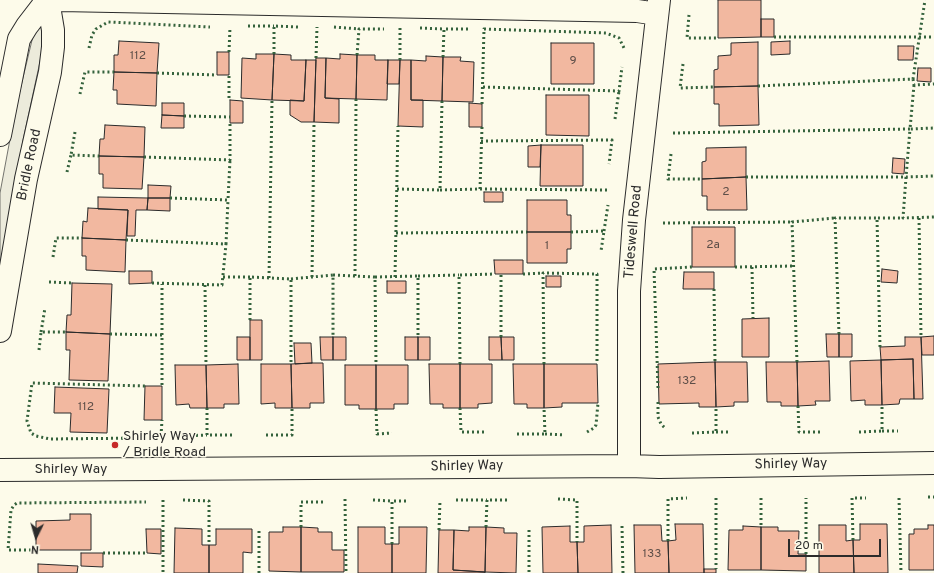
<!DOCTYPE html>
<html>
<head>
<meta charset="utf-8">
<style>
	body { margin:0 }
	#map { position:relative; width:934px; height:573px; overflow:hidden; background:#fdfbea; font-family:Overpass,sans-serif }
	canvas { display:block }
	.north { position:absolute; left:16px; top:517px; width:40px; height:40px; -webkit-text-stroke:3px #fdfbea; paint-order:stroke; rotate:185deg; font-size:11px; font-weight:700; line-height:16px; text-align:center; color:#2b2b2b }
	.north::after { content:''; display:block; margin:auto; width:14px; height:18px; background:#2b2b2b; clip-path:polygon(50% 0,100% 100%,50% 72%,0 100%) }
	.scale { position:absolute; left:788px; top:539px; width:93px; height:18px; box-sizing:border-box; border:2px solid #2b2b2b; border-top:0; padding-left:5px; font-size:12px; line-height:14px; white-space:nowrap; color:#2b2b2b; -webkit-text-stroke:3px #fdfbea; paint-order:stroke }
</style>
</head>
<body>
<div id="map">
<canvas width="934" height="573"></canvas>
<div class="north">N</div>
<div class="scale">20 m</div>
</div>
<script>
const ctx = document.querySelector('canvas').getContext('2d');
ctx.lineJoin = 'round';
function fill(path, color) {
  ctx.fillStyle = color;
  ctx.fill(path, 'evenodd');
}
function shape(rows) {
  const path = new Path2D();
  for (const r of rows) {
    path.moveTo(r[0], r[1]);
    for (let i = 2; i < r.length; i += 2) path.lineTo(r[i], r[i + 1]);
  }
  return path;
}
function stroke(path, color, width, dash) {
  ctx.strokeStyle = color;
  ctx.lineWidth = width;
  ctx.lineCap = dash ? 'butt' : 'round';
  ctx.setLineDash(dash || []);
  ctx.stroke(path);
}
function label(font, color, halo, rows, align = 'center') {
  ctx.font = font + ' Overpass,sans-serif';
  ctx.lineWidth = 3;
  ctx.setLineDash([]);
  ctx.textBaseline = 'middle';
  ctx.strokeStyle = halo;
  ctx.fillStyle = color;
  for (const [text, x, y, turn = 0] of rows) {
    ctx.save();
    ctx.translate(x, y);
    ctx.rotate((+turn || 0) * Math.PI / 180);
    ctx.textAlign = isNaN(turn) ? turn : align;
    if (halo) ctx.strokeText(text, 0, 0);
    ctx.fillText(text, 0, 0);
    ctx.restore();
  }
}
const green = shape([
	[37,27,41,27,44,29,44,43,23,140,0,275,0,193,16,107,33,36,37,27]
]);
const building = shape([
	[718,0,761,0,761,37,718,38,718,0],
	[761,19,774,19,774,37,761,37,761,19],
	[119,41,159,43,157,73,114,72,114,55,118,55,119,41],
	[790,41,790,54,771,55,771,42,790,41],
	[758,42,758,86,714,87,714,70,718,69,718,56,731,55,731,43,758,42],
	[551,43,594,43,594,84,551,84,551,43],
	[898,46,914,46,913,60,898,60,898,46],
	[217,52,229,52,229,75,217,75,217,52],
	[256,54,274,54,272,100,241,98,242,58,256,59,256,54],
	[274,54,291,55,291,60,306,60,304,101,272,100,274,54],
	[340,54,357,55,356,99,325,98,326,58,340,59,340,54],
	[357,55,375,55,375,60,388,60,387,100,356,99,357,55],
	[426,56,443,57,442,101,411,100,411,60,426,61,426,56],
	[443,57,461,57,460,61,474,62,473,102,442,101,443,57],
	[316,58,326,58,325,98,339,99,339,123,314,122,316,58],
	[306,60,316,60,314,122,301,122,290,115,290,100,304,101,306,60],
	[388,60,400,60,399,84,387,84,388,60],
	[400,60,411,60,411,100,423,100,423,127,398,126,400,60],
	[918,68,931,68,931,82,917,81,918,68],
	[114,72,157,73,156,106,117,104,117,90,113,90,114,72],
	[758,86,759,125,719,126,719,104,714,104,714,87,758,86],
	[546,95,589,95,589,136,546,135,546,95],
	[230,100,243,101,243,123,230,123,230,100],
	[162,103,184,103,184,116,162,115,162,103],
	[469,103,482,104,482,127,469,127,469,103],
	[162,115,184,116,184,128,161,128,162,115],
	[105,125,145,127,144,157,99,156,100,139,104,139,105,125],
	[541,145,583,145,583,186,540,186,541,145],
	[541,145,540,167,528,167,528,146,541,145],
	[746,147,746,177,702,179,702,162,706,161,706,148,746,147],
	[99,156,144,157,142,189,103,188,103,174,99,174,99,156],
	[893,158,905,159,904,174,892,173,893,158],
	[746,177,747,210,707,210,707,196,702,196,702,179,746,177],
	[148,185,171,186,170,198,148,198,148,185],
	[484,192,503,192,503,202,484,202,484,192],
	[98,197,148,198,147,210,136,210,135,236,127,236,128,210,98,209,98,197],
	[148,198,170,198,170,211,147,210,148,198],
	[527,200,567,200,567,215,571,215,571,232,527,232,527,200],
	[88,208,128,210,126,240,82,238,83,221,87,222,88,208],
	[692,227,735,227,735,267,692,267,692,227],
	[527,232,571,232,571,249,567,249,567,263,527,263,527,232],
	[82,238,126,240,125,272,86,270,86,256,82,256,82,238],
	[494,260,523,260,523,274,495,274,494,260],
	[882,269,898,271,897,283,881,282,882,269],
	[129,271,152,271,152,283,129,284,129,271],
	[684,272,714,272,714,289,683,289,684,272],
	[546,276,561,276,561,287,546,287,546,276],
	[387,281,406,281,406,293,387,293,387,281],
	[72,283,112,284,110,334,66,332,67,315,71,315,72,283],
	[769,318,769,357,742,357,742,319,769,318],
	[250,320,262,320,262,360,250,360,250,320],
	[66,332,110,334,108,381,69,380,70,350,66,350,66,332],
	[826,334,839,334,839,357,827,357,826,334],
	[839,334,852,334,852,357,839,357,839,334],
	[934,336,934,355,922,355,921,337,934,336],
	[237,337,250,337,250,360,237,360,237,337],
	[320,337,333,337,333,360,321,360,320,337],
	[333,337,346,337,346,360,333,360,333,337],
	[405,337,418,337,418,360,405,360,405,337],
	[418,337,430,337,430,360,418,360,418,337],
	[489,337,501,337,502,360,489,360,489,337],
	[501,337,514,337,514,360,502,360,501,337],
	[905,337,921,337,923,399,914,399,913,359,881,360,880,347,905,346,905,337],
	[294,343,311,343,312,363,295,364,294,343],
	[913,359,914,399,900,399,899,404,882,405,881,360,913,359],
	[881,360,882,405,865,405,865,400,851,401,850,361,881,360],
	[829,361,830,401,815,401,816,405,798,406,797,362,829,361],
	[715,362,747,362,748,402,734,402,734,406,716,407,715,362],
	[715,362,716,407,699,407,699,403,659,404,658,364,715,362],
	[766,362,797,362,798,406,781,406,781,402,767,402,766,362],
	[312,363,323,363,324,403,310,403,310,408,292,408,291,364,312,363],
	[238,364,239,404,224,404,224,408,207,408,206,365,238,364],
	[261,364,291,364,292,408,275,408,275,403,261,404,261,364],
	[429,364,460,364,460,408,443,408,443,404,430,404,429,364],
	[460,364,492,364,492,403,478,404,478,408,460,408,460,364],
	[513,364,544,364,544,408,527,408,527,404,514,404,513,364],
	[544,364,597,364,598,403,562,403,562,407,544,408,544,364],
	[175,365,206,365,207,408,190,408,189,404,176,405,175,365],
	[345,365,376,365,376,409,359,409,359,405,345,405,345,365],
	[376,365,408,365,408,404,394,404,394,409,376,409,376,365],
	[145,386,162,386,162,420,144,420,145,386],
	[55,387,109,389,107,433,70,432,71,413,54,413,55,387],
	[70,514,91,514,91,550,36,550,36,521,70,520,70,514],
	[675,524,703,524,704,573,669,573,668,541,676,540,675,524],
	[860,524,887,524,888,573,854,573,853,540,860,540,860,524],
	[611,525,612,573,578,573,577,542,584,542,584,526,611,525],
	[634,525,661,525,662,541,668,541,669,573,635,573,634,525],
	[819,525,846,525,846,541,853,540,854,573,819,573,819,525],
	[928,525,934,525,934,570,909,570,909,534,914,534,914,529,928,529,928,525],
	[570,526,570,542,577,542,578,573,543,573,542,527,570,526],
	[743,526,761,527,761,570,728,570,729,530,743,530,743,526],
	[283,527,301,527,301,572,269,571,269,532,283,532,283,527],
	[301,527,318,528,318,532,332,532,332,550,344,550,344,572,301,572,301,527],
	[358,527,385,527,385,544,392,544,392,573,358,573,358,527],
	[399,527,427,527,426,573,392,573,392,544,399,544,399,527],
	[469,527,486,527,485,572,453,570,454,530,469,531,469,527],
	[486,527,504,528,504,533,517,533,516,573,485,572,486,527],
	[761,527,778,527,778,531,799,531,798,554,806,554,806,571,761,570,761,527],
	[175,528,202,529,202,545,209,545,209,573,174,573,175,528],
	[146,529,161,529,161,554,147,553,146,529],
	[216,529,252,529,252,553,243,552,243,573,209,573,209,545,216,545,216,529],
	[439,530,454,530,453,570,485,572,485,573,438,573,439,530],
	[81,553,103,553,103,567,81,566,81,553],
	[38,564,78,566,77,573,38,573,38,564],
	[704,569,716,569,716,573,704,573,704,569]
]);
const minor = shape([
	[60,0,637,11,657,14],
	[0,135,19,39,27,26,47,0],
	[0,331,26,179,50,72,53,47,53,30,48,0],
	[629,466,629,291,634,220,659,0],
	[0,470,629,466,659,467,934,463]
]);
const hedge = shape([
	[689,15,687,38,718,38],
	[248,26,274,26],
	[334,27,359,29],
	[420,28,444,29],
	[774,37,934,37],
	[89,48,92,35,96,29,108,22,210,27],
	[229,52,230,27],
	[274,54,274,26,298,27],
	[357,55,359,29,384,29],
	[443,57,444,29,469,29],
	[316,58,317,27],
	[400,60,400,28],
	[683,64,680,88,714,87],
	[157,73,217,75],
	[913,79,914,85,934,84],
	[914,85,910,129,934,128],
	[758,86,913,79,925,0],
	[483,87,619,91,622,67],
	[80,94,85,72,114,72],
	[229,98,229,75],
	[482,104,484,29,606,33,619,38,625,50],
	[184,116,230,117],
	[615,119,619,91],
	[75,132,71,155,99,156],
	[673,133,910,129,906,177,934,176],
	[481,141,612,140,609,164],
	[671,154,668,179,702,179],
	[144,157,230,160,230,123],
	[67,172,71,155],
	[746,177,906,177,903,218,934,217],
	[397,189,440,190,442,101],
	[480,189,609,190],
	[440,190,480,189,482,127],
	[170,198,228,200,230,160],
	[919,218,921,337],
	[663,223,792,222],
	[604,231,608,205],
	[571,232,604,231,601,251],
	[396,233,527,232],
	[126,240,226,244,228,200],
	[53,257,56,238,82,238],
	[735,267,794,266],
	[752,267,753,318],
	[523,274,543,273],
	[333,275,375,277,376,365],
	[355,276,356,99],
	[418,276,459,275],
	[223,277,250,277],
	[312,277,314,122],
	[375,277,418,276,418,337],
	[395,277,398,126],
	[269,278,272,100],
	[291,279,333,275,333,337],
	[49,282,72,283],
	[152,283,222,285,226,244],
	[205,285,206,365],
	[714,289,715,362],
	[250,320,250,277,291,279,291,364],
	[41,332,45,308],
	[110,334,162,335,162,386],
	[839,334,835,218,877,218],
	[162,335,162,284],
	[501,337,501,274],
	[880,347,877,218,903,218],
	[39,350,41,332,66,332],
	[797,362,792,222,835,218],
	[460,364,459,275,495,274],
	[544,364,543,273,597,274,597,364],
	[658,388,654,269,692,267],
	[658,402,658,417,661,424,665,428],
	[798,406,799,432,823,432],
	[207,408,207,435,235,435],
	[460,408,461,432,486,432],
	[376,409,377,434,392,433],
	[882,431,898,431],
	[587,432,594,428,596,425,598,403],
	[716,432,730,432],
	[859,432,882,431,882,405],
	[692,433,716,432,716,407],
	[517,434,545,434,544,408],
	[545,434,565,435],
	[266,435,292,435,292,408],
	[161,436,162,420],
	[181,436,207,435],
	[143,438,50,439,36,436,31,433,27,421,32,383,145,386],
	[928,497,934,497],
	[716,498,716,569],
	[761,498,761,527],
	[899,498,901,573],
	[345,499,346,573],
	[558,499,577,500,577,542],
	[163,500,163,573],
	[183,500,209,501,209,545],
	[373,500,392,501],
	[456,500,487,500],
	[622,526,623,573],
	[301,527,301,502,324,502],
	[486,527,487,500,509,500],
	[439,530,440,500],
	[529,530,529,573],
	[853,540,852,498,866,498],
	[668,541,668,499,687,498],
	[392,544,392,501,408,501],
	[36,550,8,550,11,510,14,505,17,503,146,502],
	[103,553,147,553],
	[806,554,806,498],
	[259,573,259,528]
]);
const markers = [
	[115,445,4,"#c62828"]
];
const numberNames = [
	["112",138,57],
	["9",573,62],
	["2",726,193],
	["2a",713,246],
	["1",547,247],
	["132",687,382],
	["112",86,408],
	["133",652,555]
];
const streetNames = [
	["Bridle Road",30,165,-78],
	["Tideswell Road",634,232,-85],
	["Shirley Way",791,465,-1],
	["Shirley Way",467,467,-1],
	["Shirley Way",71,470]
];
const poiNames = [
	["Shirley Way",123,437],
	["/ Bridle Road",123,453]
];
fill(green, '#ecebdb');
stroke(green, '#74746e', 1);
fill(building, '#f2b8a0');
stroke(building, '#2b2b2b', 1);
stroke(minor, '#2b2b2b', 24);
stroke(minor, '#fdfbea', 22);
stroke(hedge, '#34623c', 3, [2, 3]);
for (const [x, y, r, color] of markers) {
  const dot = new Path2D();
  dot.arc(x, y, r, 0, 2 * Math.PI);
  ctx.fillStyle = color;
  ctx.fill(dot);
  stroke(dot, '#fdfbea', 1.5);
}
label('12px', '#5d4e48', null, numberNames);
label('14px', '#2b2b2b', '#fdfbea', streetNames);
label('14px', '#2b2b2b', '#fdfbea', poiNames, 'left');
</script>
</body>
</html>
